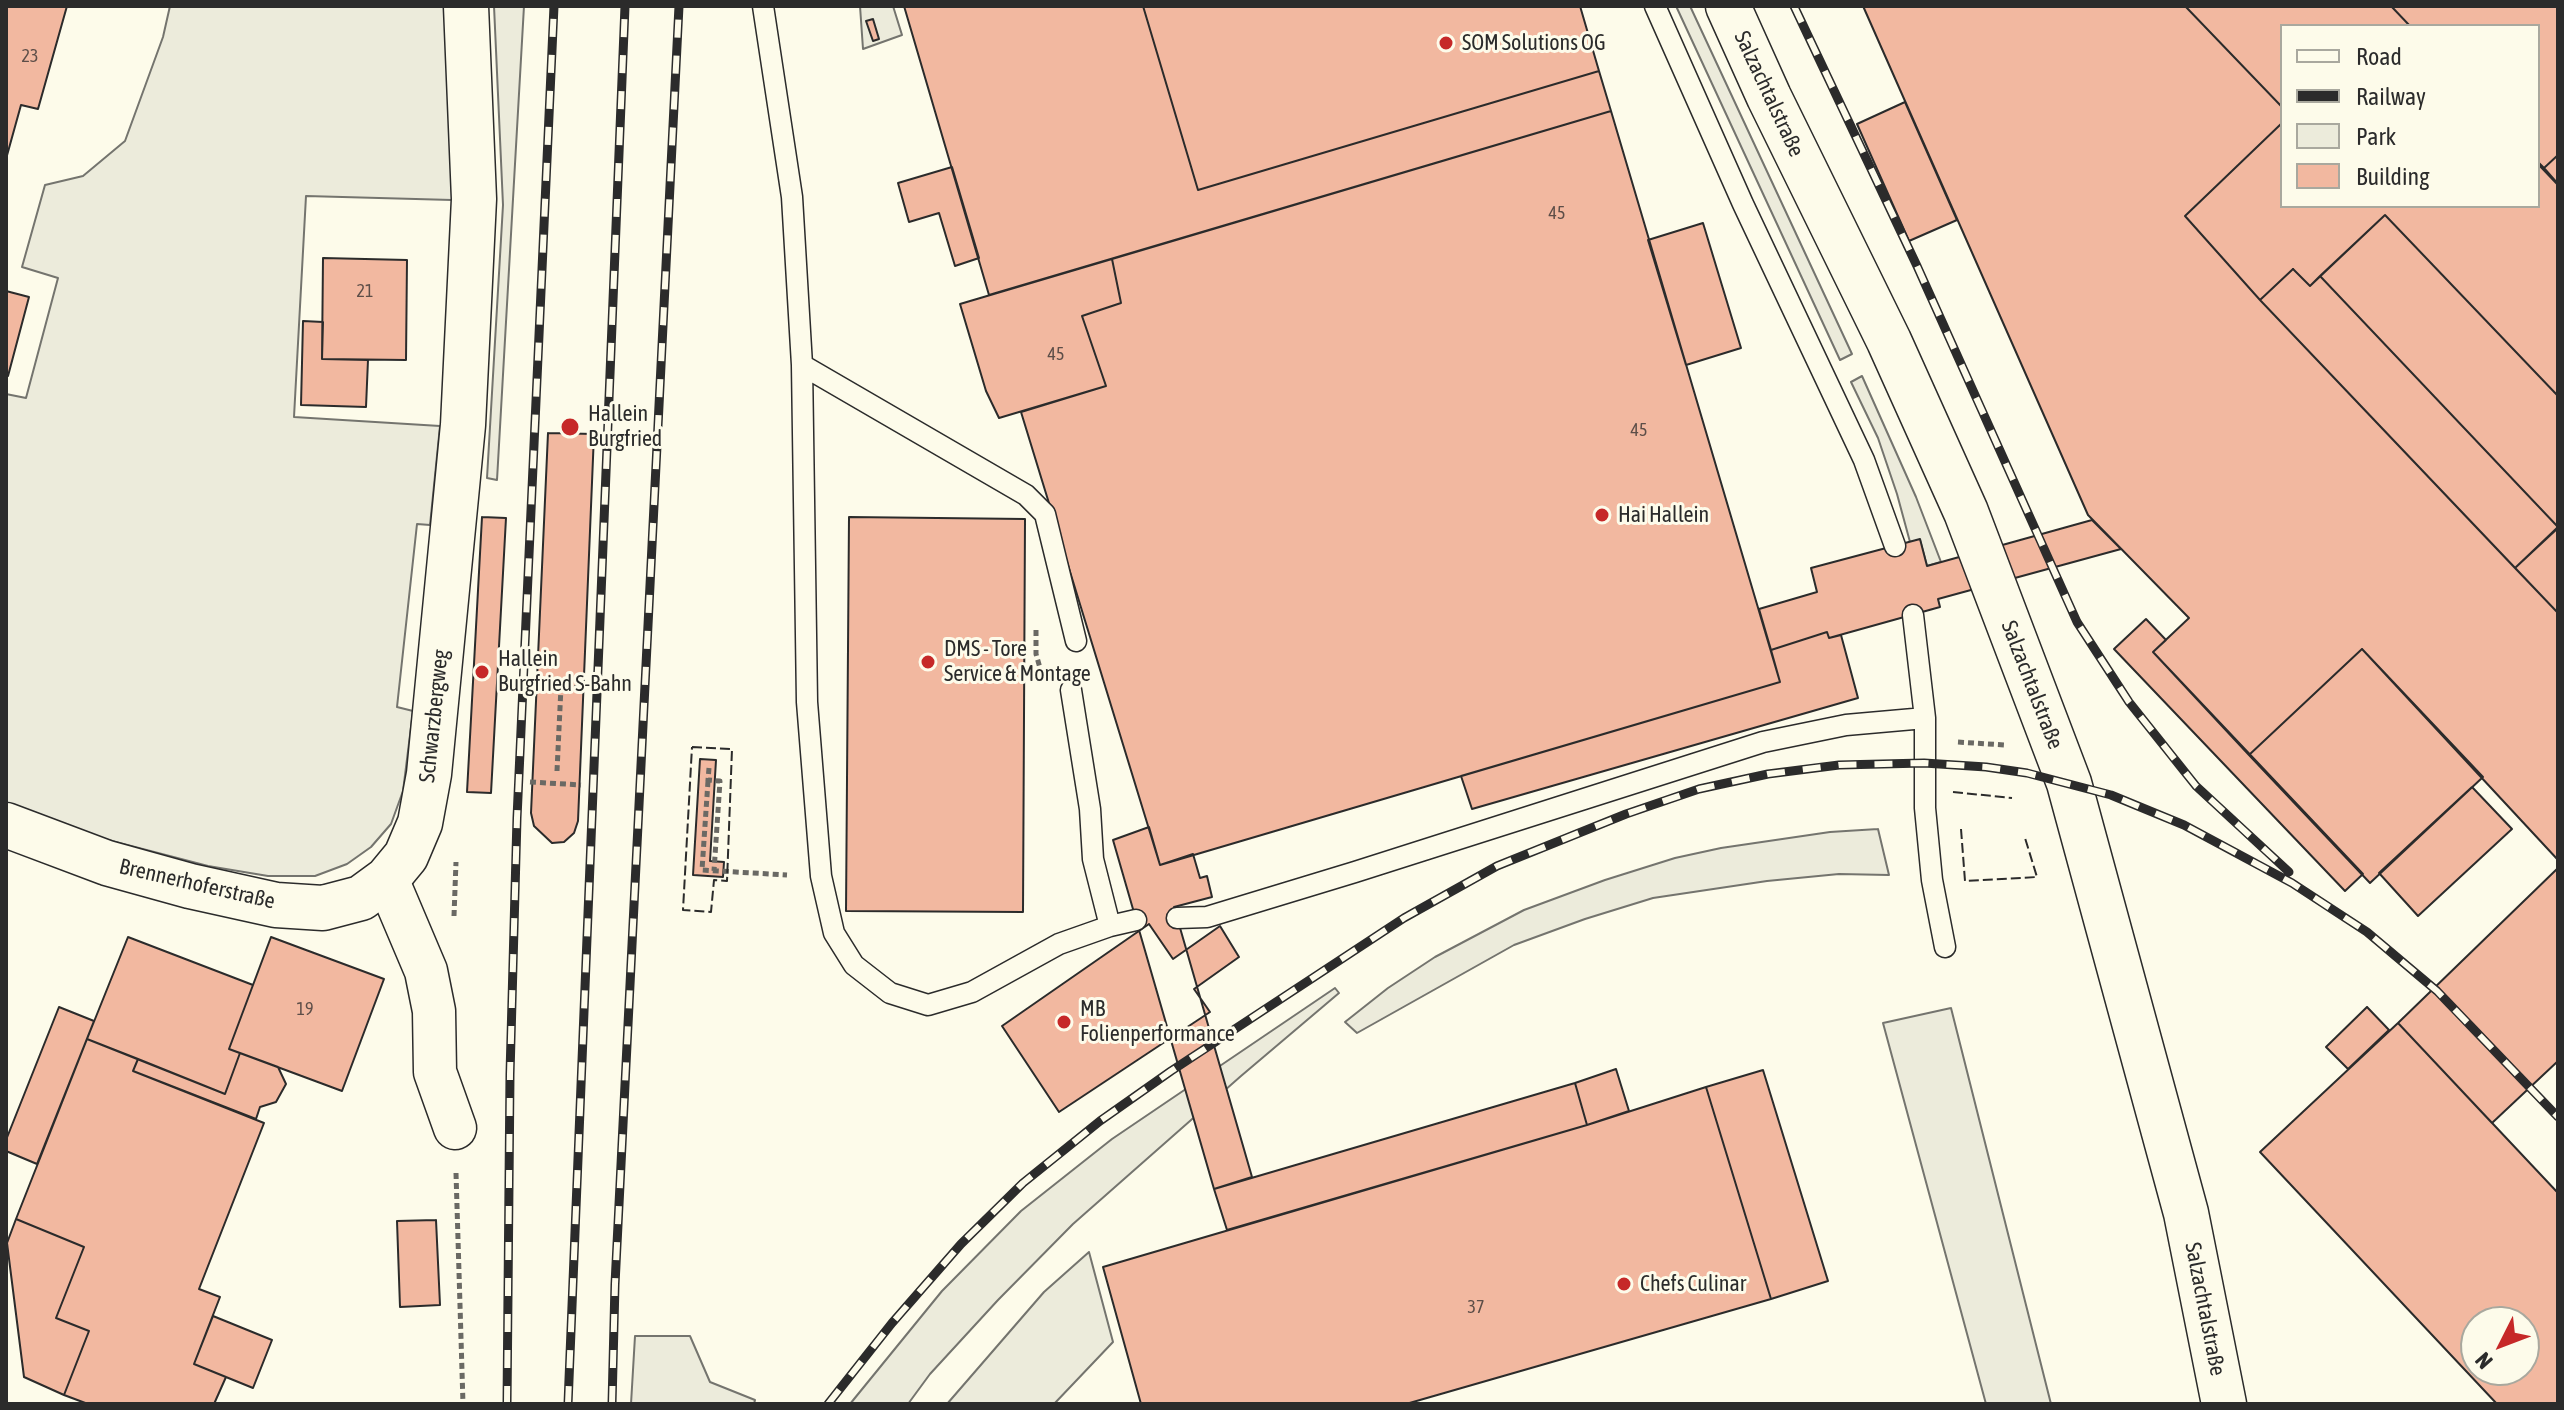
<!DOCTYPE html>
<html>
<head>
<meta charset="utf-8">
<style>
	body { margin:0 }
	#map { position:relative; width:2564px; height:1410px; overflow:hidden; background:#fdfbea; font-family:"Asap Condensed",sans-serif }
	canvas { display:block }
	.frame { position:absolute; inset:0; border:8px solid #2b2b2b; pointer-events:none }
	.legend { position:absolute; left:2280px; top:24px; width:260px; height:184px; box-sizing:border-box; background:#fdfbea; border:2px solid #a9a89e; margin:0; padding:10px 14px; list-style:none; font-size:24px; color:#2b2b2b }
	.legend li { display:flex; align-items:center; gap:16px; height:40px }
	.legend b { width:40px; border:2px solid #a9a89e }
	.north { position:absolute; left:2460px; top:1306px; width:80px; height:80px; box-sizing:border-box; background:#fdfbea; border:2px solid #a9a89e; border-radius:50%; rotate:228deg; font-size:22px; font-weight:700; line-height:32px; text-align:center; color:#2b2b2b }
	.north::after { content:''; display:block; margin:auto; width:28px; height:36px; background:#c62828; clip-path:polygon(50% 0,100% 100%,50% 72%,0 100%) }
</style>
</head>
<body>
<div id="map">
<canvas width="2564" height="1410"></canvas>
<div class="frame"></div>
<ul class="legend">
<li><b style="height:10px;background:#fdfbea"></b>Road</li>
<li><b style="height:10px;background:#2b2b2b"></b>Railway</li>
<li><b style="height:22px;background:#ecebdb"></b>Park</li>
<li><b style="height:22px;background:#f2b8a0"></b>Building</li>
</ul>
<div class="north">N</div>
</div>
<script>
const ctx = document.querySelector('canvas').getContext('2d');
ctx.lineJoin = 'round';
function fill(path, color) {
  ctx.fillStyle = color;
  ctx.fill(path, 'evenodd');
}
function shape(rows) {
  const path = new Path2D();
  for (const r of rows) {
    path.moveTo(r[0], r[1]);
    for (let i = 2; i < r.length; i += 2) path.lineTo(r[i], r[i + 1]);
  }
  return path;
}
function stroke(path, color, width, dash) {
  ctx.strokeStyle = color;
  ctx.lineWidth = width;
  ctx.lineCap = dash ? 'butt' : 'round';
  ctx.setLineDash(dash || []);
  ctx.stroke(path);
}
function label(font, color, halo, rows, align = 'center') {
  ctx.font = font + ' "Asap Condensed",sans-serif';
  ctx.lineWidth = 6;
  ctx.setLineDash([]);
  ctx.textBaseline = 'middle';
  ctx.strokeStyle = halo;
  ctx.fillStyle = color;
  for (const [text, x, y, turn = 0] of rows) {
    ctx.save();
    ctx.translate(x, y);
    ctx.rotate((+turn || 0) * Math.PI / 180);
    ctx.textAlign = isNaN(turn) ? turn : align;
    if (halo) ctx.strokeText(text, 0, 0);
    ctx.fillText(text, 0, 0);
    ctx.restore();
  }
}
const green = shape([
	[170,6,444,6,449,16,452,200,306,196,294,417,440,426,430,525,417,524,397,707,413,711,403,791,391,824,371,847,347,864,315,876,268,876,208,866,62,828,6,804,6,394,26,398,58,278,22,267,45,185,83,176,125,141,163,37,170,6],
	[494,6,524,6,497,480,487,478,503,205,494,6],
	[860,6,893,6,902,35,863,49,860,6],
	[1676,6,1690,6,1852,354,1840,360,1676,6],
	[1862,376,1916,497,1941,562,1927,566,1920,540,1910,542,1897,494,1878,438,1851,382,1862,376],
	[1878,829,1889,875,1839,874,1767,881,1653,898,1585,919,1514,945,1357,1033,1345,1022,1388,988,1435,957,1524,910,1605,880,1675,858,1721,848,1830,832,1878,829],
	[1335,988,1339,993,1241,1076,1073,1224,998,1300,930,1374,908,1404,850,1404,942,1291,1021,1211,1112,1139,1335,988],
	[1951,1008,2051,1404,1986,1404,1883,1023,1951,1008],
	[1089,1252,1113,1342,1054,1404,947,1404,1044,1292,1089,1252],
	[635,1336,690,1336,710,1382,755,1400,754,1404,631,1404,635,1336]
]);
const building = shape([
	[6,6,67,6,38,109,21,105,6,159,6,6],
	[904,6,1143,6,1198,190,1599,71,1611,111,989,295,904,6],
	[1143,6,1580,6,1599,71,1198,190,1143,6],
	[1863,6,2185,6,2282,107,2282,123,2185,216,2260,300,2558,613,2558,860,2362,649,2249,755,2153,652,2189,618,2088,515,1863,6],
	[2185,6,2391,6,2410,26,2282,26,2282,107,2185,6],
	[2391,6,2558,6,2558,155,2544,168,2538,162,2538,26,2410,26,2391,6],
	[873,19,879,39,873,41,866,21,873,19],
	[1905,102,1957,220,1909,241,1857,124,1905,102],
	[1611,111,1780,682,1160,865,1021,412,1106,386,1082,316,1121,303,1112,259,1611,111],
	[2282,123,2282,206,2538,206,2538,164,2558,185,2558,396,2385,215,2310,286,2293,269,2260,300,2185,216,2282,123],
	[2558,155,2558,184,2544,168,2558,155],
	[952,167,979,258,955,266,939,213,909,222,898,183,952,167],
	[2385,215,2558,396,2558,527,2320,276,2385,215],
	[1703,223,1741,348,1686,365,1648,240,1703,223],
	[323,258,407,260,406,360,322,359,323,258],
	[1112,259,1121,303,1082,316,1106,386,999,418,986,391,960,304,1112,259],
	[2293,269,2310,286,2320,276,2558,527,2515,568,2260,300,2293,269],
	[6,291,29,297,8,376,6,375,6,291],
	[303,321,323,322,322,359,368,360,366,407,301,405,303,321],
	[548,433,594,434,578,821,574,833,564,842,552,843,534,826,531,813,548,433],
	[482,517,506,518,491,793,467,792,482,517],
	[849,517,1025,519,1023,912,846,911,849,517],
	[2092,520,2121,549,1938,599,1940,607,1829,638,1827,632,1771,650,1759,609,1817,592,1811,568,1920,539,1927,566,2092,520],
	[2558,528,2558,613,2515,568,2558,528],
	[2146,619,2166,640,2153,652,2363,874,2345,891,2114,649,2146,619],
	[1827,632,1829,638,1841,635,1858,698,1472,809,1461,776,1780,682,1771,650,1827,632],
	[2362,649,2483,777,2370,883,2249,755,2362,649],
	[700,759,716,760,710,861,724,862,723,877,693,875,700,759],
	[2472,787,2512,829,2418,916,2379,873,2472,787],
	[1149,827,1160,865,1193,854,1200,878,1207,876,1212,897,1174,907,1252,1177,1214,1189,1113,840,1149,827],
	[2558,868,2558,1061,2492,1123,2398,1023,2558,868],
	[1149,924,1173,959,1220,926,1239,957,1194,989,1210,1012,1059,1112,1002,1026,1149,924],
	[128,937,253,985,229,1049,240,1053,225,1094,87,1039,128,937],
	[271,937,384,979,342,1091,229,1049,271,937],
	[59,1007,94,1021,37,1164,6,1151,6,1140,59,1007],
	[2367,1007,2389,1030,2348,1069,2326,1047,2367,1007],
	[2398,1023,2558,1193,2558,1404,2497,1404,2260,1152,2398,1023],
	[2476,1322,2524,1322,2524,1370,2476,1370,2476,1322],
	[87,1039,138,1059,133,1071,264,1123,199,1289,220,1297,194,1364,226,1377,214,1404,88,1404,64,1395,89,1331,56,1318,84,1247,16,1219,87,1039],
	[240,1053,278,1067,286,1084,276,1102,260,1107,256,1119,133,1071,138,1059,225,1094,240,1053],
	[1616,1069,1629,1111,1587,1125,1575,1083,1616,1069],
	[1763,1070,1828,1281,1771,1299,1706,1087,1763,1070],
	[1575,1083,1587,1125,1227,1230,1214,1189,1575,1083],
	[1706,1087,1771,1299,1406,1404,1141,1404,1103,1267,1587,1125,1706,1087],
	[16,1219,84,1247,56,1318,89,1331,64,1395,24,1377,7,1243,16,1219],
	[436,1220,440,1305,400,1307,397,1221,436,1220],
	[213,1316,272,1340,253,1388,194,1364,213,1316]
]);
const path = shape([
	[1036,630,1036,654,1042,675],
	[534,686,585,688],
	[1958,742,2004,745],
	[709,768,708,780,720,781,714,871],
	[557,771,561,687],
	[708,781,702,870,787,875],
	[530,782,581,785],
	[454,916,456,862],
	[456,1173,463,1404]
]);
const lane = shape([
	[763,6,792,197,802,365,807,702,821,876,834,933,854,965,890,993,928,1005,972,992,1059,944,1110,926,1136,920],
	[1655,6,1743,204,1864,460,1895,546],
	[802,365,1026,495,1045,514,1076,641],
	[1913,615,1925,718,1925,808,1932,880,1945,947],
	[1071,690,1090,809,1093,859,1110,926],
	[1177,918,1207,917,1355,872,1763,742,1846,725,1925,718]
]);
const street = shape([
	[387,879,426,971,434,1011,435,1072,455,1128]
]);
const secondary = shape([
	[6,825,107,863,190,886,276,905,323,908,361,898,387,879,406,856,420,823,429,774,463,425,474,199,466,6]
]);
const primary = shape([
	[1728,6,1769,97,1889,341,1966,512,2069,783,2186,1213,2224,1404]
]);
const rail = shape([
	[1794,6,1917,266,2077,622,2129,702,2196,786,2289,872],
	[507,1404,510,1074,517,818,554,6],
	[568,1404,625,6],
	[612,1404,615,1284,679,6],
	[828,1404,892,1323,961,1244,1023,1183,1100,1121,1171,1071,1404,918,1497,866,1626,814,1699,789,1768,774,1839,765,1924,763,1986,767,2027,773,2111,795,2184,825,2292,883,2367,932,2437,991,2558,1117]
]);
const fence = shape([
	[692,747,732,749,727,881,714,880,711,912,683,910,692,747],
	[1953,792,2012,798],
	[1961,829,1965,881,2037,877,2025,838]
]);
const markers = [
	[1446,43,8,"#c62828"],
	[570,427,10,"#c62828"],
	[1602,515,8,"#c62828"],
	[928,662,8,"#c62828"],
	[482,672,8,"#c62828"],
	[1064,1022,8,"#c62828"],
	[1624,1284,8,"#c62828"]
];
const numberNames = [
	["23",30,56],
	["45",1557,213],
	["21",365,291],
	["45",1056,354],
	["45",1639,430],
	["19",305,1009],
	["37",1476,1307]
];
const poiNames = [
	["SOM Solutions OG",1462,43],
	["Hallein",588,414],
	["Burgfried",588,439],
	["Hai Hallein",1618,515],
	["DMS - Tore",944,649],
	["Service & Montage",944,674],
	["Hallein",498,659],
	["Burgfried S-Bahn",498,684],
	["MB",1080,1009],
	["Folienperformance",1080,1034],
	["Chefs Culinar",1640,1284]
];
const streetNames = [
	["Salzachtalstraße",1769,94,65],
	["Salzachtalstraße",2032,685,69],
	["Schwarzbergweg",434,716,-84],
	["Brennerhoferstraße",197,884,13],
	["Salzachtalstraße",2205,1309,79]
];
fill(green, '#ecebdb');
stroke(green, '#74746e', 2);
fill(building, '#f2b8a0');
stroke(building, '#2b2b2b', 2);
stroke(lane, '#2b2b2b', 23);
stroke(street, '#2b2b2b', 45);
stroke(secondary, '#2b2b2b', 47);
stroke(primary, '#2b2b2b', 47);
stroke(path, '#6a6964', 5, [6, 4]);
stroke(lane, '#fdfbea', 20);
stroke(street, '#fdfbea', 42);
stroke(secondary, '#fdfbea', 44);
stroke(primary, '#fdfbea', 44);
stroke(rail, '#2b2b2b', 9);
stroke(rail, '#fdfbea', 6, [18]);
stroke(fence, '#2b2b2b', 2, [10, 4]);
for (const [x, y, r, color] of markers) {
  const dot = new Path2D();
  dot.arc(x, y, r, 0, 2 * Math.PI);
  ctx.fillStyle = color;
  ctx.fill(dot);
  stroke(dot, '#fdfbea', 3);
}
label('18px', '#5d4e48', null, numberNames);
label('22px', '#2b2b2b', '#fdfbea', poiNames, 'left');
label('22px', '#2b2b2b', '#fdfbea', streetNames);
</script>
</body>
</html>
